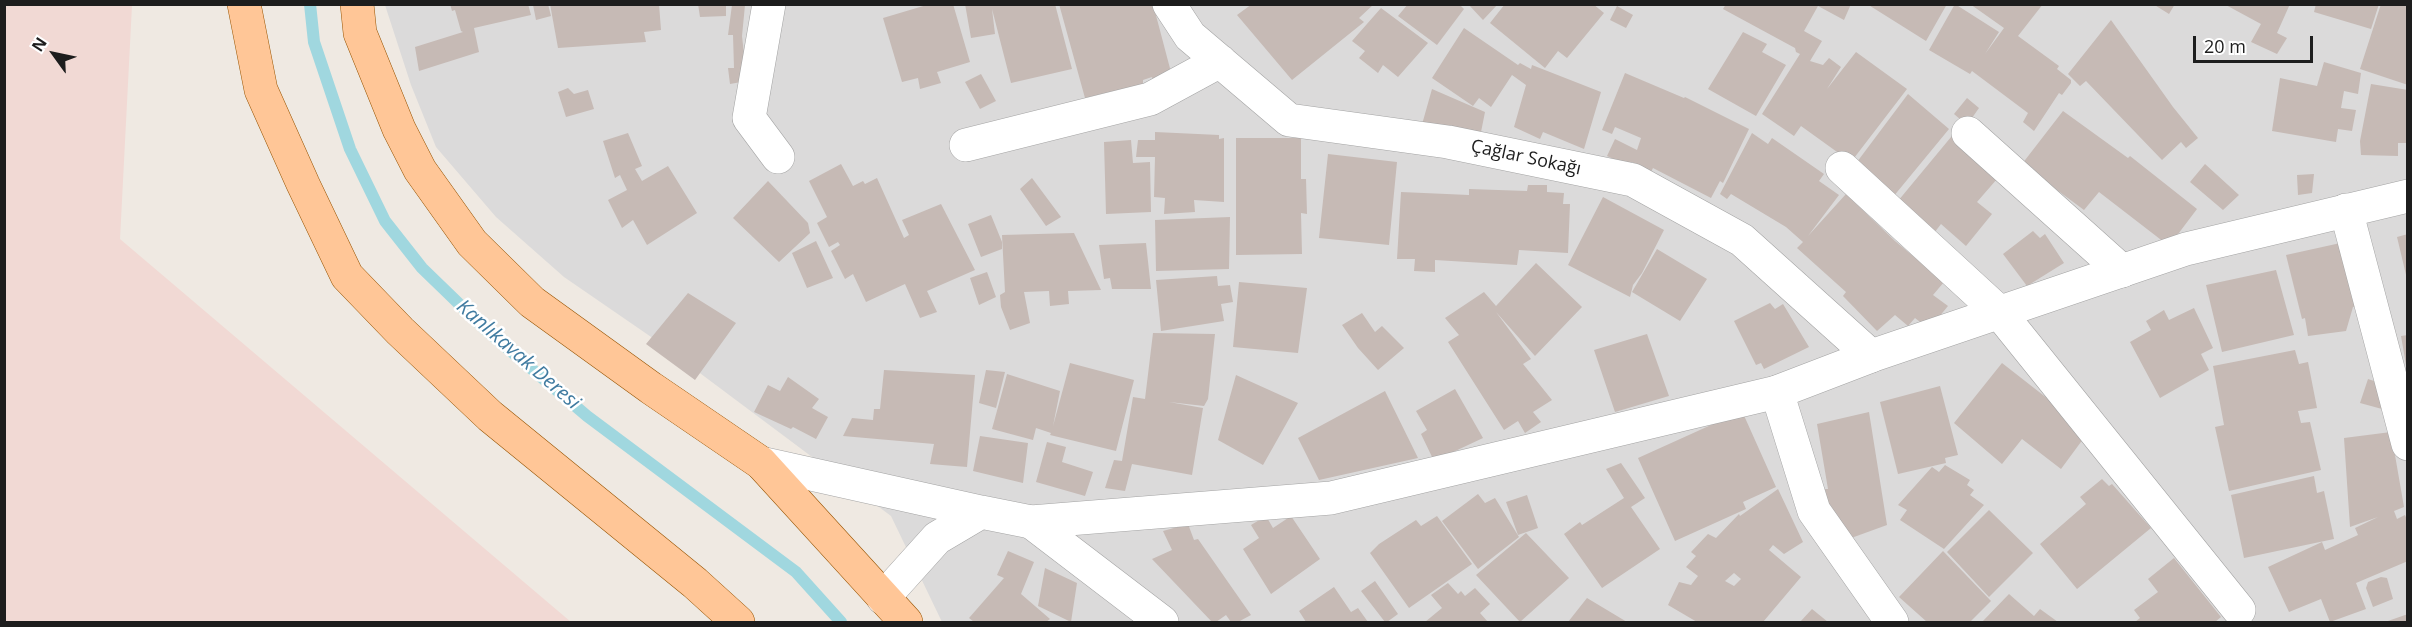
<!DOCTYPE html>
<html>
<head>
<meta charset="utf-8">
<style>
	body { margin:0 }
	#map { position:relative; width:2412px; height:627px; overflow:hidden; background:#efe9e2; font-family:"Open Sans",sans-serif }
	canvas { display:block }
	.frame { position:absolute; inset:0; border:6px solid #1d1d1d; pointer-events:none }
	.north { position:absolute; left:24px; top:24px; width:60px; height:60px; -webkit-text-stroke:4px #fff; paint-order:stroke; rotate:303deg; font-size:16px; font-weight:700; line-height:24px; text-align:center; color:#1d1d1d }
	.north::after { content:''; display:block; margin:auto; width:21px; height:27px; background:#1d1d1d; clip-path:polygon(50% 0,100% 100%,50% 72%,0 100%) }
	.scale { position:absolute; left:2193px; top:36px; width:120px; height:27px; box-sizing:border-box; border:3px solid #1d1d1d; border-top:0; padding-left:8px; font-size:18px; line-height:21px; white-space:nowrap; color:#1d1d1d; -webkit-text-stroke:4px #fff; paint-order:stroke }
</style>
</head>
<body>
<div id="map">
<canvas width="2412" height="627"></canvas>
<div class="frame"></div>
<div class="north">N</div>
<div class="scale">20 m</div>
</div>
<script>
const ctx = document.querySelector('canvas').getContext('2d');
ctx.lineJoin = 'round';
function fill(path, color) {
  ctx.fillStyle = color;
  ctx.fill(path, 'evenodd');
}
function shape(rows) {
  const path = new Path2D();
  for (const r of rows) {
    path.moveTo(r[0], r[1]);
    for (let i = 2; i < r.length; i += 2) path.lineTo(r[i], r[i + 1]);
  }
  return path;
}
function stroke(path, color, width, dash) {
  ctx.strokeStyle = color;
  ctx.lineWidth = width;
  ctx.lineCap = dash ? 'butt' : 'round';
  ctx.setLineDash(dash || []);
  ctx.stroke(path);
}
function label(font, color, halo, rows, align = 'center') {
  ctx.font = font + ' "Open Sans",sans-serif';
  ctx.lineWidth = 5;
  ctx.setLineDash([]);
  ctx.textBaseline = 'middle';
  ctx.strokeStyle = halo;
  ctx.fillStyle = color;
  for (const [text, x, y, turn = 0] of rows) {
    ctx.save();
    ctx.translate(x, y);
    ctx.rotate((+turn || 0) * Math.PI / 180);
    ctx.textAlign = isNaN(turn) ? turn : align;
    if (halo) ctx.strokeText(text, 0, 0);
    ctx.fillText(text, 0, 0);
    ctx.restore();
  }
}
const residential = shape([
	[385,5,2407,5,2407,622,942,622,891,516,657,341,564,277,496,217,436,147,411,85]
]);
const military = shape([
	[4,5,132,5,120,239,571,622,5,622]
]);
const stream = shape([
	[310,4,314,42,350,149,385,221,422,268,485,329,587,416,796,572,841,622]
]);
const building = shape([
	[450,4,528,4,531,15,474,28,479,52,419,71,415,47,463,32,461,31,455,10,452,11],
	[548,4,551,16,536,20,533,5],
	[550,4,659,4,661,30,644,32,646,42,558,48],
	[698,4,726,4,726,16,700,17],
	[930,4,953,4,970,62,937,72,941,83,920,89,918,78,902,82,883,18],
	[965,4,1055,4,1072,69,1011,83,992,9,995,34,971,38],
	[1059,4,1153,4,1172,76,1153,81,1152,77,1143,80,1143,84,1085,98],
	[1252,4,1374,4,1359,18,1364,22,1292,80,1237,15],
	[1408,4,1459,4,1464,9,1437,45,1398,16],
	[1468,4,1498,4,1483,20],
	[1505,4,1593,4,1604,13,1567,58,1558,51,1545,68,1490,23],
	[1726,4,1851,4,1844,20,1818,6,1804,31,1822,41,1810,61,1823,65,1829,58,1841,67,1827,89,1856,52,1907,89,1851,162,1801,126,1794,136,1762,114,1800,54,1796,52,1795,48,1723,9],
	[1867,4,1947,4,1926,41],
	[1955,4,1999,32,1985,54,2004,28,1970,4,2043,4,2018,36,2059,66,2057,69,2071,80,2071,83,2062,95,2059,93,2034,131,2023,122,2028,113,1972,71,1970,74,1929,50],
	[2153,4,2175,4,2169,14],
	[2224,4,2290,4,2277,33,2287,38,2277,54,2251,42,2261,24],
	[2316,4,2379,4,2371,29,2314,12],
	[2381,4,2408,4,2408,85,2360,69],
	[732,5,745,5,742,36,747,81,730,84,728,68,734,68,733,35,728,35],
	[1617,6,1633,15,1626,28,1610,20],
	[1381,8,1428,43,1398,77,1383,65,1378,73,1359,58,1365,51,1352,41],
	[2111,20,2173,107,2198,138,2186,148,2181,142,2162,160,2086,81,2080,86,2068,74],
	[1464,28,1518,65,1520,63,1531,69,1532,65,1601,92,1584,149,1543,132,1540,139,1514,127,1526,85,1512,75,1491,107,1479,98,1473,106,1432,78],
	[1743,32,1767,44,1762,52,1786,65,1756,116,1708,89],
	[2324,62,2361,73,2358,94,2344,91,2341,108,2356,110,2352,131,2338,129,2336,142,2272,131,2280,78,2317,86],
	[1625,73,1684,98,1685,97,1749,129,1723,183,1720,181,1711,198,1653,168,1651,172,1632,162,1630,167,1607,156,1615,139,1637,150,1641,138,1615,127,1612,134,1602,130],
	[981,74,996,101,980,109,965,82],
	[2371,84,2408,90,2408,143,2398,143,2398,156,2361,155,2360,141],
	[568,88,574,94,588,90,594,109,566,117,558,92],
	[1432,89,1485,112,1480,137,1421,128],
	[1908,94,1949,129,1893,197,1854,166],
	[1967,98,1979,108,1967,125,1954,114],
	[2063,111,2128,158,2130,156,2197,209,2169,246,2099,192,2084,210,2022,164],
	[1961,125,2010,164,1977,202,1992,214,1966,246,1941,224,1931,237,1893,207],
	[1155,132,1219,135,1219,139,1224,138,1224,202,1194,200,1195,212,1164,214,1165,198,1154,197,1155,157,1136,157,1138,140,1155,140],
	[628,133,642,166,635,169,642,181,668,166,697,213,647,245,633,220,622,228,608,200,627,190,620,175,615,178,603,141],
	[1752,133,1768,144,1772,138,1824,174,1819,181,1839,195,1808,236,1846,194,1895,241,1944,282,1933,295,1948,306,1929,329,1915,318,1908,326,1895,315,1877,331,1843,296,1846,292,1797,248,1803,242,1786,227,1731,194,1727,199,1720,194],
	[1236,138,1301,138,1301,179,1306,179,1307,214,1301,213,1302,254,1236,255],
	[1131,140,1133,163,1150,162,1151,212,1106,214,1104,142],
	[1328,154,1397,162,1389,245,1319,238],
	[841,164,853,186,863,181,865,184,877,178,904,238,909,235,902,220,941,204,975,270,927,291,937,312,920,318,905,284,866,302,853,274,845,279,831,251,840,245,838,242,829,247,817,223,827,217,809,181],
	[2205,164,2239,195,2223,210,2190,182],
	[2314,174,2312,193,2298,195,2297,175],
	[1032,178,1061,217,1046,226,1020,189],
	[768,181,808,223,810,233,779,262,733,218],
	[1528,185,1547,185,1547,192,1564,193,1563,204,1570,204,1568,253,1519,250,1517,265,1435,260,1435,272,1414,271,1415,259,1397,259,1401,192,1469,195,1469,189,1527,191],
	[1603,197,1664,230,1642,273,1633,285,1630,297,1568,265],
	[991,215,1002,242,1002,249,981,257,968,224],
	[1230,217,1229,269,1156,271,1155,220],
	[2033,231,2040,238,2045,234,2064,263,2027,286,2003,254],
	[1074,233,1101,290,1068,291,1069,304,1050,306,1049,291,1024,292,1030,323,1010,330,1001,307,1000,295,1005,292,1002,235],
	[2408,234,2408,279,2407,279,2397,237],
	[816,241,833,278,807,288,792,253],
	[2345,242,2360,306,2353,307,2346,331,2308,336,2305,318,2302,319,2286,255],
	[1146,243,1151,289,1112,289,1110,278,1104,279,1099,245],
	[1657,249,1707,279,1680,321,1632,292],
	[1536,263,1582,307,1535,356,1496,312,1531,359,1523,364,1552,400,1533,412,1541,422,1525,433,1518,421,1504,430,1448,342,1459,335,1445,318,1484,292,1496,306],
	[2276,270,2294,335,2222,352,2206,285],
	[987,272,996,297,979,305,970,278],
	[1217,276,1218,286,1230,285,1233,302,1221,304,1224,321,1161,331,1156,280],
	[1239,282,1307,288,1298,353,1233,347],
	[688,293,736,323,695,380,646,344],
	[1770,303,1775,309,1783,304,1809,347,1764,369,1761,363,1756,365,1734,321],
	[2194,308,2213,348,2201,354,2209,370,2160,398,2130,342,2151,330,2146,321,2164,310,2169,320],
	[1362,313,1375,332,1382,326,1404,348,1378,370,1358,348,1342,325],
	[1153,333,1215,334,1208,399,1204,406,1169,402,1203,408,1192,475,1132,464,1125,491,1105,488,1114,460,1122,461,1133,397,1145,399],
	[1647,334,1669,396,1615,412,1594,350],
	[2408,335,2408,365,2406,365,2401,336],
	[2295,350,2299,364,2308,362,2317,408,2298,411,2301,423,2310,422,2321,470,2229,491,2215,427,2224,425,2213,366],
	[1070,363,1134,380,1116,451,1050,435,1051,433,1036,428,1033,440,992,429,1007,374,1060,391,1053,426],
	[2002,363,2089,431,2061,469,2022,439,2002,464,1954,423],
	[884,370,975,375,967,467,930,464,934,444,843,436,852,418,873,420,874,409,880,409],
	[986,370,1005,372,996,408,979,403],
	[1236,375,1298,403,1263,465,1218,440],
	[788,377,819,399,812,408,828,417,816,439,793,427,791,429,754,412,768,385,780,391],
	[2368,379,2386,385,2382,409,2360,403],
	[1940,386,1958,455,1945,458,1946,463,1898,474,1880,402],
	[1455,389,1483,438,1434,461,1421,434,1427,430,1416,411],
	[1385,391,1418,458,1319,480,1298,438],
	[1742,411,1776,487,1743,502,1746,509,1675,541,1638,458],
	[1869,412,1887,525,1843,541,1829,530,1825,489,1828,489,1817,424],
	[2391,432,2404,507,2394,511,2397,519,2405,515,2408,522,2408,561,2356,583,2366,609,2330,622,2321,599,2289,612,2268,567,2322,542,2325,550,2358,535,2355,528,2378,517,2350,527,2344,438],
	[980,436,1028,443,1023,483,973,471],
	[1047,442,1066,447,1062,462,1093,472,1085,496,1036,482],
	[1621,463,1645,498,1631,507,1660,549,1602,588,1564,534,1580,522,1582,525,1624,498,1606,469],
	[1945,465,1970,480,1967,485,1974,490,1970,495,1984,505,1944,549,1900,520,1907,510,1898,505,1932,467,1939,472],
	[2314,476,2317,493,2324,491,2334,539,2244,558,2231,495],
	[2102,479,2109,486,2112,484,2151,528,2077,589,2040,544,2086,504,2080,497],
	[1778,489,1803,542,1784,554,1773,545,1769,550,1801,577,1763,622,1697,622,1668,605,1679,582,1691,585,1698,576,1686,567,1696,556,1691,552,1708,534,1716,538,1739,514,1740,516],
	[1734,573,1741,579,1734,586,1725,581],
	[1478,494,1485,503,1495,498,1519,537,1478,569,1442,521],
	[1527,495,1538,528,1518,535,1506,502],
	[1989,510,2033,553,1989,597,1947,552],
	[1266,516,1273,528,1291,516,1320,559,1271,594,1243,549,1259,538,1251,525],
	[1437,516,1472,564,1409,608,1370,553,1379,544,1416,520,1421,526],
	[1188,524,1194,540,1198,539,1251,615,1238,622,1231,622,1226,615,1216,622,1212,622,1152,559,1172,550,1163,531],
	[1526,533,1569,578,1520,622,1476,575],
	[1008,551,1034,562,1021,594,1050,619,1046,622,974,622,969,618,1004,578,997,575],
	[1943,551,1991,601,1970,622,1927,622,1899,597],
	[2174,558,2221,617,2215,622,2135,622,2140,618,2134,610,2158,592,2148,579],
	[1045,568,1077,583,1071,622,1038,606],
	[2381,577,2387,578,2393,599,2373,607,2366,588,2368,582],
	[1375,581,1398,614,1387,622,1385,622,1361,591],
	[1448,583,1458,594,1461,591,1465,596,1475,588,1490,604,1480,613,1488,622,1425,622,1442,608,1431,595],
	[1334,587,1351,612,1358,608,1368,622,1306,622,1299,611],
	[2009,594,2034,616,2040,609,2058,622,1982,622],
	[1587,598,1627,622,1568,622],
	[1812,609,1828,622,1800,622],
	[2408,614,2408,622,2385,622]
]);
const minor = shape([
	[769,4,749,118,778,157],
	[1169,4,1190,36,1289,120,1448,142,1633,180,1742,240,1871,356],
	[1968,133,2122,271],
	[966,145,1150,99,1220,61],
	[1842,168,1999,312,2239,610],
	[2346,210,2408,444],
	[1777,392,1814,511,1892,622],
	[1031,522,1162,622]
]);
const tertiary = shape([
	[761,463,981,512,937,538,883,598],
	[981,512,1031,522,1331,498,1777,392,1871,356,2186,249,2408,196]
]);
const primary = shape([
	[244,4,261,90,303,184,347,276,400,331,490,416,695,583,738,622],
	[357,4,360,33,399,129,420,170,472,243,532,302,651,388,761,463,906,622]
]);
const streetNames = [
	["Çağlar Sokağı",1526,158,12]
];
const waterNames = [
	["Kanlıkavak Deresi",518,355,41]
];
fill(residential, '#dbdada');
fill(military, '#f1d9d4');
stroke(stream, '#a0d7df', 12);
fill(building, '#c6bab5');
stroke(minor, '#a4a4a4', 34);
stroke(tertiary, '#a4a4a4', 34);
stroke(primary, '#965300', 34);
stroke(minor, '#fff', 33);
stroke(tertiary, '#fff', 33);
stroke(primary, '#ffc697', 33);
label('18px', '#1d1d1d', '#fff', streetNames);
label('italic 20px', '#407ba0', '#fff', waterNames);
</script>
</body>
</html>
